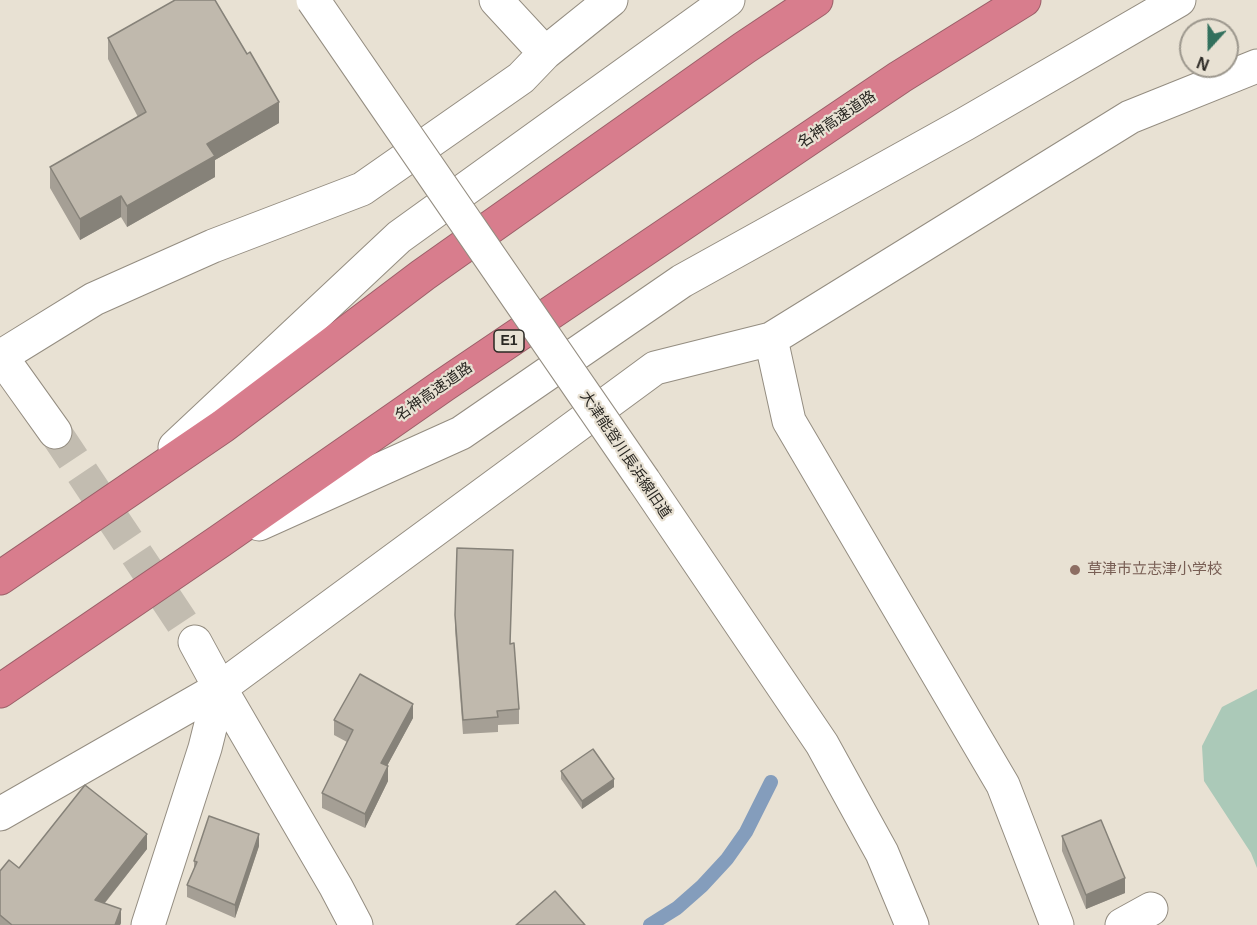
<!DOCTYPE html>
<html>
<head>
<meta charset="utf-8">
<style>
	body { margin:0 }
	#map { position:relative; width:1257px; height:925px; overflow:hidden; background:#e8e1d3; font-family:Helvetica,sans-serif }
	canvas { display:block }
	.north { position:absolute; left:1179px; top:18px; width:60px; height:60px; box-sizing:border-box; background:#e8e1d3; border:2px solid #9c978d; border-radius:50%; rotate:201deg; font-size:16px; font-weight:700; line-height:24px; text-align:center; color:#2a2823 }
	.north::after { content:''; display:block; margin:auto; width:21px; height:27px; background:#32705d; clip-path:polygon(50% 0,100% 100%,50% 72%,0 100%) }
</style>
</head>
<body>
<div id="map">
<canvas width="1257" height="925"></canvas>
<div class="north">N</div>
</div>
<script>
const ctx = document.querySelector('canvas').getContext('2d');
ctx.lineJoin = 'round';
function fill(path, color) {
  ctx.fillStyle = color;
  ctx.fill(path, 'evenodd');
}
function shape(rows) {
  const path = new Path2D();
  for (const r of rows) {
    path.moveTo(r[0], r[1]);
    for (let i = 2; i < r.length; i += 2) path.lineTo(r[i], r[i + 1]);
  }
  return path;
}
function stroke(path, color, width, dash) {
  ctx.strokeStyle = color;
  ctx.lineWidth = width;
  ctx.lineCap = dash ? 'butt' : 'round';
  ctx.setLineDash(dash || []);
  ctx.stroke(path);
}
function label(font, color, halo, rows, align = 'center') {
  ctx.font = font + ' Helvetica,"Noto Sans JP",sans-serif';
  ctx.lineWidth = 4.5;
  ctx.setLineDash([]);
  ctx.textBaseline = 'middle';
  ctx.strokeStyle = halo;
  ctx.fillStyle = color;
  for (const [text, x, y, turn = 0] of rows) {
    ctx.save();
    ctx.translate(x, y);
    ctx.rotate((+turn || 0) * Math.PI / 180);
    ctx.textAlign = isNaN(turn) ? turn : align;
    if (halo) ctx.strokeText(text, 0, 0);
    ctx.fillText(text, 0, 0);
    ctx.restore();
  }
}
const green = shape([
	[1257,689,1257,868,1251,853,1204,781,1202,746,1222,707]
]);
const stream = shape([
	[650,925,677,908,702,886,727,859,746,832,771,782]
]);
const minorTunnel = shape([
	[55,432,195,642]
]);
const minor = shape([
	[496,0,545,53],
	[771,339,789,421,1003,785,1057,925],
	[0,355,55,432],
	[0,357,94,299,213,246,362,189,521,78,545,53,611,0],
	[175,447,399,237,728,0],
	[644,481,822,744,882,853,912,925],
	[259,524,461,433,682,281,965,124,1179,0],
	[195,642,220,688,336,887,356,925],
	[0,814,220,688,655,368,771,339,1130,117,1257,66],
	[148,925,205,748,220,688],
	[1122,925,1151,909]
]);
const highway = shape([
	[0,578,223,426,423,275,744,48,816,0],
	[0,691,220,541,444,385,900,77,1024,0]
]);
const minorBridge = shape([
	[313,0,644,481]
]);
const wall = shape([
	[108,38,279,123,215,160,215,177,127,227,121,217,80,240,50,188,50,167,138,117,108,59],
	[513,565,510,644,519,709,519,724,498,725,498,732,463,734,455,630,455,615],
	[413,718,387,766,388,781,365,828,322,808,322,793,347,742,334,735,334,720],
	[561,771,614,787,582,809,561,779],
	[1062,836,1125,893,1086,909,1062,851],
	[259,846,235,918,187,897,187,885,194,869,194,861],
	[147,849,105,903,121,923,120,925,0,925,0,871]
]);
const shadedWall = shape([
	[279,102,279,123,215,160,215,177,127,227,127,206,207,144],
	[121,196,121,217,80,240,80,219],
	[413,704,413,718,381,777,381,763],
	[388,766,388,781,365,828,365,814],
	[614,779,614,787,582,809,582,801],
	[147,834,147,849,95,915,95,900],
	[259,834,259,846,235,918,235,905],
	[1125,878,1125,893,1086,909,1086,895],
	[121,909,121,923,120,925,115,925]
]);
const building = shape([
	[175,0,215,0,247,54,250,52,279,102,207,144,215,156,127,206,121,196,80,219,50,167,146,112,108,38,175,0],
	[457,548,513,550,510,644,514,643,519,709,497,711,498,717,463,720,455,615,457,548],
	[360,674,413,704,381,763,388,766,365,814,322,793,353,730,334,720,360,674],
	[593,749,614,779,582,801,561,771,593,749],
	[85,785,147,834,95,900,121,909,115,925,12,925,0,915,0,871,9,860,19,868,85,785],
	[209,816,259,834,235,905,187,885,197,862,194,861,209,816],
	[1101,820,1125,878,1086,895,1062,836,1101,820],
	[555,891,585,925,516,925,555,891]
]);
const markers = [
	[1075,570,6,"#8d6e63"]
];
const shields = [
	[509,341,30]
];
const shieldNames = [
	["E1",509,341]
];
const streetNames = [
	["名神高速道路",837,120,-34],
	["名神高速道路",434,392,-35],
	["大津能登川長浜線旧道",625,455,56]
];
const educationNames = [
	["草津市立志津小学校",1087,570]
];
fill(green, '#abc9b8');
stroke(stream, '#849dbc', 14);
stroke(minorTunnel, '#c2bcb0', 33, [33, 16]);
stroke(minor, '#948d81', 35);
stroke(highway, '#9b5f68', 35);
stroke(minor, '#fff', 33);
stroke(highway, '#d87d8d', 33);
stroke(minorBridge, '#948d81', 35, []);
stroke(minorBridge, '#fff', 33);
fill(wall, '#a59f95');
fill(shadedWall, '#868279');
fill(building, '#c0b9ad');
stroke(building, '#868279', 1.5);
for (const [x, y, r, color] of markers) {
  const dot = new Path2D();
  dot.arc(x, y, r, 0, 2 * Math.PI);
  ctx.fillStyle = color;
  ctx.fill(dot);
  stroke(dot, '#e8e1d3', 2);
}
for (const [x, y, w] of shields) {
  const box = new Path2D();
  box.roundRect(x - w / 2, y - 11, w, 22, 4.5);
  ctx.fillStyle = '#e8e1d3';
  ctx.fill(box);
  stroke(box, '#2a2823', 1.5);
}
label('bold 14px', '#2a2823', null, shieldNames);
label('15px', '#2a2823', '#e8e1d3', streetNames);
label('15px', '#785e54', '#e8e1d3', educationNames, 'left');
</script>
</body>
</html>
